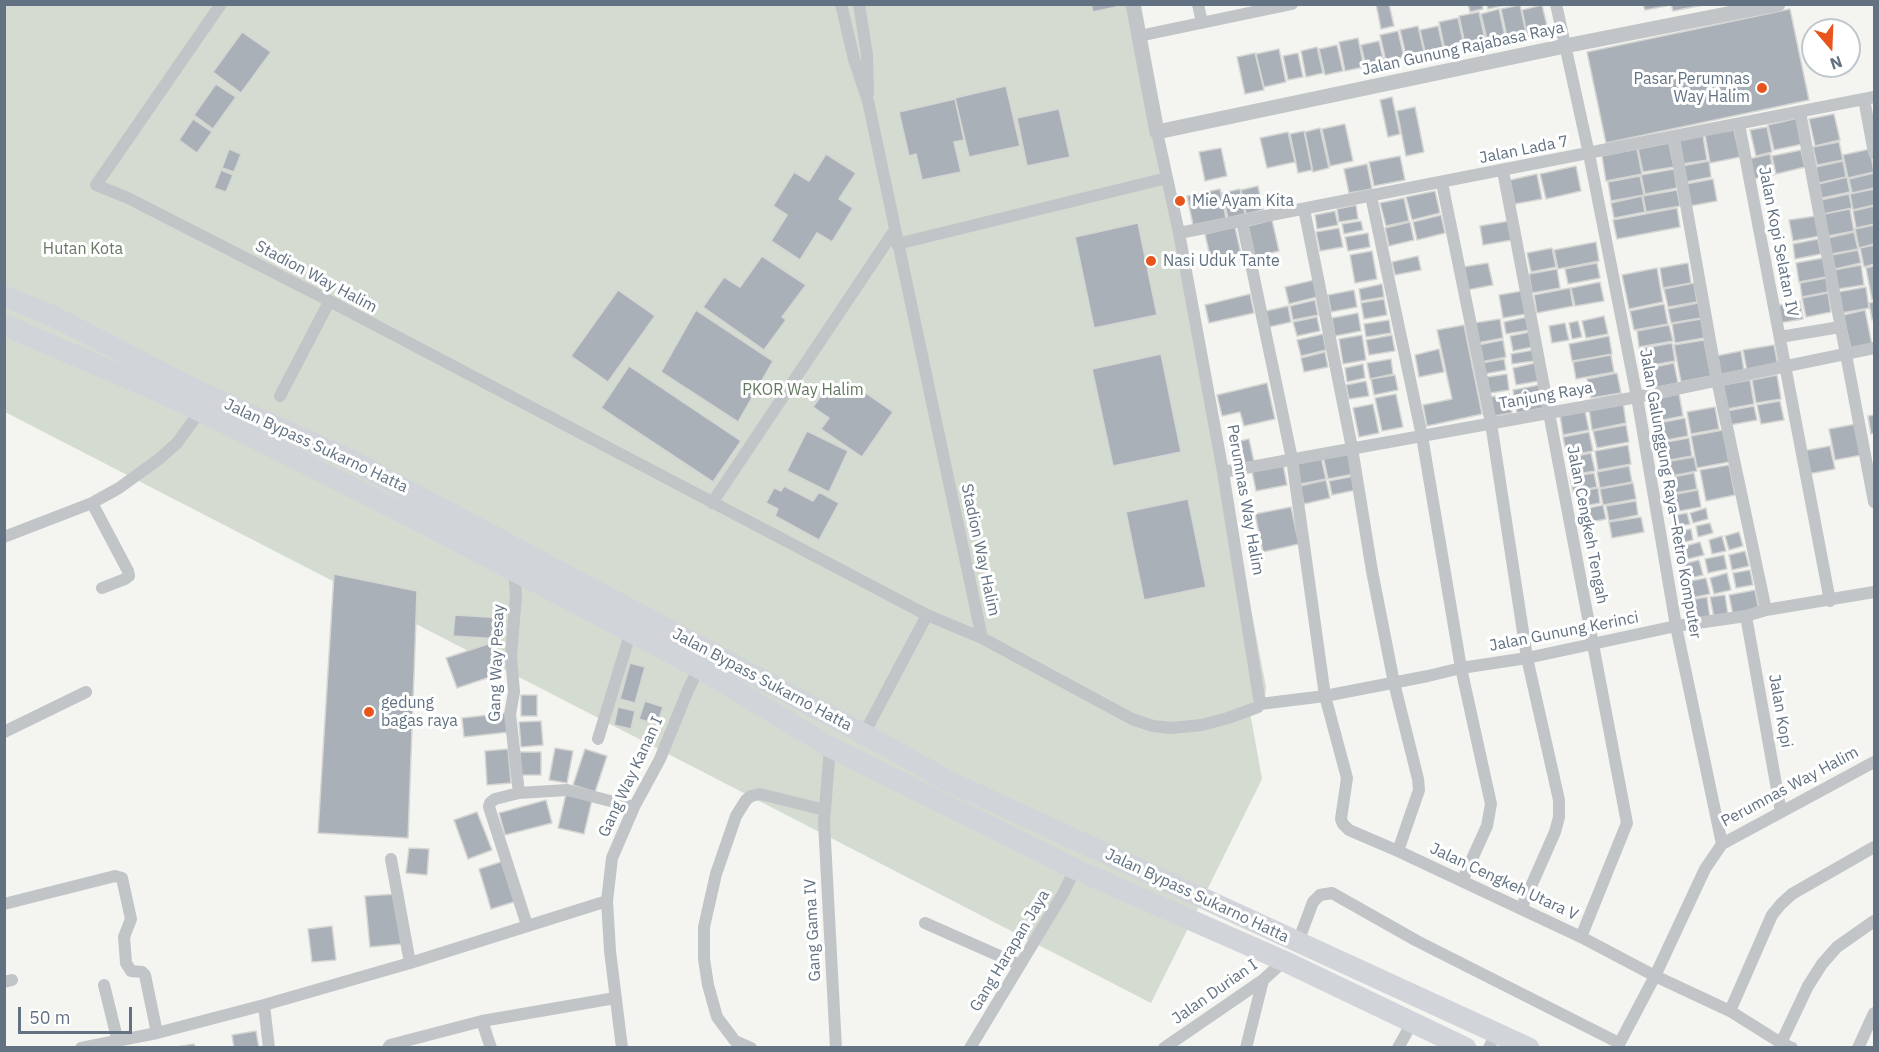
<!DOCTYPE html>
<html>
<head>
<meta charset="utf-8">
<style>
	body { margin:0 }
	#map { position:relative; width:1879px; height:1052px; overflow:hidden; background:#f4f4f0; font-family:"IBM Plex Sans",sans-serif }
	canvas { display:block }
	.frame { position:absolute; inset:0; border:6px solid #627282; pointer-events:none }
	.north { position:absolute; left:1801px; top:18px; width:60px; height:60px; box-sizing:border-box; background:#fff; border:2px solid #c0c7cd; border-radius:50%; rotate:161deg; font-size:16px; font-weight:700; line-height:24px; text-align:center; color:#627282 }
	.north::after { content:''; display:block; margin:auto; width:21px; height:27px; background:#e8551c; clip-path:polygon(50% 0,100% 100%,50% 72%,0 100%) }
	.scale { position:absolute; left:18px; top:1007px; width:114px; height:27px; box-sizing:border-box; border:3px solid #627282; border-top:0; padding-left:8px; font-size:18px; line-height:21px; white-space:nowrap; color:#627282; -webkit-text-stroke:4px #fff; paint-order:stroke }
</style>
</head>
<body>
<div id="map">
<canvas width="1879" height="1052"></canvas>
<div class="frame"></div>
<div class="north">N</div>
<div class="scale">50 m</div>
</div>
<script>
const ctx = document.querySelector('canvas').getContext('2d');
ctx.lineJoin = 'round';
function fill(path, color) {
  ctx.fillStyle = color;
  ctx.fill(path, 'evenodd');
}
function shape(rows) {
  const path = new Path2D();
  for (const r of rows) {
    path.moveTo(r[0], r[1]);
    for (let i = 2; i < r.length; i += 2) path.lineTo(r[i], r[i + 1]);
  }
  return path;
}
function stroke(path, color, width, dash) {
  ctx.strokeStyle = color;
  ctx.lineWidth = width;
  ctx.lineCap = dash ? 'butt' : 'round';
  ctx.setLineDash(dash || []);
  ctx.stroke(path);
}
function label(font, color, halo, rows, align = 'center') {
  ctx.font = font + ' "IBM Plex Sans",sans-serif';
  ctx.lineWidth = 6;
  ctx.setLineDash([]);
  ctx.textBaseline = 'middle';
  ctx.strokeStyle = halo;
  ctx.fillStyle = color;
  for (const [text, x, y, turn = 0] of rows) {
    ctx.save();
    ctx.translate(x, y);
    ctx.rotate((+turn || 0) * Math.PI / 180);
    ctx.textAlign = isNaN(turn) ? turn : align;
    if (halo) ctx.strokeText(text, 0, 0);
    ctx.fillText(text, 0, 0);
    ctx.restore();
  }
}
const green = shape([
	[4,5,1135,5,1266,687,1265,699,1249,707,1262,779,1151,1003,5,412]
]);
const building = shape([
	[1091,4,1115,4,1116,7,1093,12,1091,4],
	[1376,4,1389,4,1394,26,1381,29,1376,4],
	[1468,4,1482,4,1483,9,1470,12,1468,4],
	[1487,4,1509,4,1488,9,1487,4],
	[1643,4,1666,4,1666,6,1645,10,1643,4],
	[1671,4,1703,4,1703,5,1673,11,1671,4],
	[1520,5,1526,33,1507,37,1501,9,1520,5],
	[1542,5,1549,34,1528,39,1522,10,1542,5],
	[1499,9,1505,36,1487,40,1481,14,1499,9],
	[1790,9,1809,100,1606,143,1587,52,1790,9],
	[1479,12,1485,39,1465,44,1459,16,1479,12],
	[1458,18,1464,46,1445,50,1439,22,1458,18],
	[1418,26,1425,56,1407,60,1400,30,1418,26],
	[1438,26,1444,52,1426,56,1420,30,1438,26],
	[1398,31,1404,57,1386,62,1380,35,1398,31],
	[242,32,271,52,241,93,213,72,242,32],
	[1358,38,1364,67,1345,71,1339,42,1358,38],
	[1379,41,1385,67,1367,71,1361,45,1379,41],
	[1337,45,1343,71,1325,75,1319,49,1337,45],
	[1317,47,1323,73,1306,77,1301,51,1317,47],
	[1279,49,1286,82,1264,87,1256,54,1279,49],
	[1255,53,1264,90,1245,94,1237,57,1255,53],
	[1298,53,1303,77,1288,80,1283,56,1298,53],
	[216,84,236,97,213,129,194,115,216,84],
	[1006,86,1020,146,969,157,955,98,1006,86],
	[1392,97,1400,134,1388,137,1380,100,1392,97],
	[955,99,964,140,954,142,961,172,922,180,916,154,909,156,899,112,955,99],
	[1415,107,1424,152,1406,156,1397,111,1415,107],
	[1059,109,1070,157,1027,166,1017,118,1059,109],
	[1834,114,1840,140,1815,146,1809,119,1834,114],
	[1798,118,1803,144,1774,150,1768,125,1798,118],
	[193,119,212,132,197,153,179,140,193,119],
	[1345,124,1353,161,1330,166,1322,129,1345,124],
	[1767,127,1772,152,1756,156,1750,130,1767,127],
	[1320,128,1329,168,1313,172,1305,132,1320,128],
	[1734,130,1740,157,1710,163,1705,135,1734,130],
	[1304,131,1312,170,1298,173,1290,134,1304,131],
	[1288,132,1295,162,1267,168,1260,138,1288,132],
	[1703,136,1707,160,1682,164,1678,141,1703,136],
	[1839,142,1843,160,1817,165,1813,147,1839,142],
	[1669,143,1674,167,1643,172,1638,149,1669,143],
	[1221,148,1227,176,1205,181,1199,152,1221,148],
	[229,149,241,154,234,172,222,168,229,149],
	[1637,149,1642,174,1606,181,1602,156,1637,149],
	[1870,149,1874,172,1848,178,1843,155,1870,149],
	[1801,150,1805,167,1776,174,1772,156,1801,150],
	[826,154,856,173,839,199,853,208,832,242,817,233,800,260,771,241,787,215,773,206,794,172,809,181,826,154],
	[1770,154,1774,175,1753,179,1749,159,1770,154],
	[1400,156,1405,180,1374,186,1369,162,1400,156],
	[1709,161,1711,177,1686,182,1682,166,1709,161],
	[1843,161,1846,177,1819,183,1816,167,1843,161],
	[1367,164,1372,189,1349,193,1344,169,1367,164],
	[1576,166,1581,191,1546,199,1540,174,1576,166],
	[1674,169,1677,188,1645,194,1641,175,1674,169],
	[221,170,233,175,226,192,214,188,221,170],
	[1874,173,1874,188,1852,193,1849,179,1874,173],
	[1537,174,1542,199,1515,204,1510,180,1537,174],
	[1640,176,1644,195,1611,201,1608,182,1640,176],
	[1847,177,1850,192,1822,198,1819,184,1847,177],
	[1713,179,1717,201,1690,206,1686,184,1713,179],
	[1258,186,1263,210,1246,214,1241,190,1258,186],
	[1220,189,1226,218,1193,225,1187,196,1220,189],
	[1240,189,1245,214,1228,218,1222,193,1240,189],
	[1874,189,1874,205,1853,210,1850,194,1874,189],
	[1677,190,1680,206,1646,212,1643,196,1677,190],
	[1435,191,1440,213,1412,220,1406,197,1435,191],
	[1849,194,1852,208,1823,214,1821,200,1849,194],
	[1642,196,1645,212,1614,218,1611,203,1642,196],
	[1404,198,1409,221,1386,226,1380,203,1404,198],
	[1356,205,1358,219,1339,222,1337,209,1356,205],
	[1874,206,1874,224,1856,228,1853,211,1874,206],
	[1677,208,1680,227,1617,239,1613,220,1677,208],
	[1850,209,1854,231,1828,236,1824,214,1850,209],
	[1335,211,1338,225,1317,229,1315,215,1335,211],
	[1441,215,1445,233,1417,240,1413,222,1441,215],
	[1816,216,1820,236,1793,241,1789,220,1816,216],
	[1272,220,1279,251,1255,257,1248,226,1272,220],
	[1361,221,1363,230,1344,234,1342,224,1361,221],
	[1509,221,1512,240,1483,245,1480,226,1509,221],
	[1410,222,1414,240,1389,246,1385,228,1410,222],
	[1138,223,1157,315,1094,328,1075,237,1138,223],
	[1874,225,1874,244,1859,248,1855,229,1874,225],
	[1235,227,1241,254,1211,261,1205,234,1235,227],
	[1339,228,1343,247,1320,251,1316,232,1339,228],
	[1854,232,1858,249,1831,254,1828,238,1854,232],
	[1368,233,1370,247,1348,251,1345,237,1368,233],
	[1818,239,1821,254,1795,259,1793,244,1818,239],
	[1596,242,1599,261,1558,269,1554,250,1596,242],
	[1874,245,1874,264,1864,267,1860,248,1874,245],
	[1552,248,1556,267,1531,272,1527,253,1552,248],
	[1858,250,1861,263,1835,269,1832,255,1858,250],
	[1372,251,1377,279,1355,283,1350,255,1372,251],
	[762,256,806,285,782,317,786,320,764,350,703,307,724,277,740,287,762,256],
	[1418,256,1421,270,1395,275,1392,262,1418,256],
	[1823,258,1826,277,1799,282,1796,263,1823,258],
	[1488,263,1493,285,1467,290,1463,267,1488,263],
	[1597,263,1600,278,1568,284,1565,269,1597,263],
	[1688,263,1691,283,1663,288,1660,268,1688,263],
	[1861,265,1864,285,1838,289,1834,270,1861,265],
	[1874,266,1874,299,1872,300,1866,268,1874,266],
	[1657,268,1663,302,1629,309,1622,275,1657,268],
	[1557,269,1560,288,1532,293,1529,274,1557,269],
	[1826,278,1828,292,1802,297,1800,283,1826,278],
	[1314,280,1317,297,1289,304,1285,287,1314,280],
	[1600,282,1604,301,1575,306,1571,288,1600,282],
	[1694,283,1697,302,1668,307,1664,289,1694,283],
	[1382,284,1384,297,1361,301,1359,289,1382,284],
	[1866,287,1869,308,1842,313,1838,292,1866,287],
	[1570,288,1573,306,1537,313,1534,295,1570,288],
	[618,290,655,316,608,382,571,356,618,290],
	[1354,290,1357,307,1331,312,1328,295,1354,290],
	[1522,291,1526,314,1503,318,1499,295,1522,291],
	[1828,293,1831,312,1806,317,1802,298,1828,293],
	[1250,294,1254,313,1209,323,1205,305,1250,294],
	[1384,299,1387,315,1364,319,1361,303,1384,299],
	[1315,300,1318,315,1293,320,1290,306,1315,300],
	[1800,301,1803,319,1779,323,1776,306,1800,301],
	[1874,302,1874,319,1872,320,1869,303,1874,302],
	[1698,303,1701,318,1671,323,1668,309,1698,303],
	[1664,304,1668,324,1634,330,1630,311,1664,304],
	[1288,306,1291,322,1269,327,1266,311,1288,306],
	[696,310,773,361,738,422,661,372,696,310],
	[1865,310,1872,345,1851,349,1843,315,1865,310],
	[1358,313,1361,331,1335,336,1332,318,1358,313],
	[1604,316,1608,334,1586,338,1582,321,1604,316],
	[1317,317,1320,331,1297,336,1293,322,1317,317],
	[1527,317,1530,330,1506,334,1504,322,1527,317],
	[1500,319,1503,338,1477,343,1474,323,1500,319],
	[1701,319,1704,338,1675,343,1672,324,1701,319],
	[1389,320,1391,333,1366,337,1364,324,1389,320],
	[1578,321,1582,337,1572,339,1569,323,1578,321],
	[1565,323,1569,340,1552,343,1549,326,1565,323],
	[1464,325,1482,414,1427,426,1423,405,1452,399,1437,330,1464,325],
	[1669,325,1673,341,1639,347,1637,331,1669,325],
	[1530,332,1533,347,1513,351,1510,336,1530,332],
	[1323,334,1326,350,1301,356,1297,340,1323,334],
	[1362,335,1366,360,1343,364,1339,339,1362,335],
	[1392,335,1395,351,1369,355,1366,340,1392,335],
	[1609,336,1612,354,1572,361,1569,344,1609,336],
	[1503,340,1506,357,1481,362,1478,345,1503,340],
	[1704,340,1711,376,1681,382,1674,345,1704,340],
	[1672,343,1675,361,1642,367,1639,349,1672,343],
	[1774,345,1778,365,1747,371,1743,350,1774,345],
	[1439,349,1444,372,1419,377,1415,355,1439,349],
	[1533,350,1534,361,1512,364,1511,354,1533,350],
	[1741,351,1744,371,1720,376,1716,356,1741,351],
	[1325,352,1328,367,1304,372,1301,358,1325,352],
	[1161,354,1181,452,1113,466,1092,369,1161,354],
	[1611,355,1614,372,1576,379,1573,362,1611,355],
	[1391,359,1393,374,1370,379,1367,363,1391,359],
	[1504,359,1506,370,1484,374,1482,363,1504,359],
	[1535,363,1539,381,1516,385,1513,368,1535,363],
	[1674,363,1678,383,1648,389,1644,369,1674,363],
	[1363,364,1365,378,1347,382,1345,368,1363,364],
	[629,366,741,441,713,482,601,408,629,366],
	[1617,373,1621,393,1591,398,1587,379,1617,373],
	[1507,374,1509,390,1490,393,1487,377,1507,374],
	[1395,375,1398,390,1374,395,1371,379,1395,375],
	[1777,375,1781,399,1756,403,1752,380,1777,375],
	[1750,380,1754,404,1727,409,1723,385,1750,380],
	[1366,381,1369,396,1349,399,1346,385,1366,381],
	[850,382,893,412,862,457,821,429,829,418,813,407,830,383,843,392,850,382],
	[1267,383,1275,419,1244,426,1240,412,1222,416,1217,395,1267,383],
	[1539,385,1543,408,1517,413,1513,390,1539,385],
	[1396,394,1403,427,1382,431,1375,398,1396,394],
	[1509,394,1512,413,1494,416,1490,397,1509,394],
	[1679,394,1683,416,1653,422,1649,400,1679,394],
	[1780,401,1784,420,1761,424,1757,405,1780,401],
	[1623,403,1626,423,1592,430,1589,409,1623,403],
	[1373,404,1379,433,1359,437,1353,408,1373,404],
	[1754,406,1757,420,1730,425,1727,411,1754,406],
	[1715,407,1719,429,1691,434,1687,412,1715,407],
	[1585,411,1589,430,1563,435,1560,415,1585,411],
	[1874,415,1874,433,1871,434,1868,416,1874,415],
	[1685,418,1688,436,1656,442,1653,424,1685,418],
	[1856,424,1862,455,1835,460,1829,429,1856,424],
	[1626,425,1629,442,1597,448,1593,431,1626,425],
	[1723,430,1729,462,1697,468,1691,436,1723,430],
	[807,431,848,451,829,492,787,471,807,431],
	[1589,432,1593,451,1567,456,1563,437,1589,432],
	[1689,438,1692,456,1659,462,1656,444,1689,438],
	[1249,439,1254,462,1238,466,1232,443,1249,439],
	[1628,445,1631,464,1598,470,1595,451,1628,445],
	[1830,446,1835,469,1808,474,1803,451,1830,446],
	[1349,450,1354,474,1328,479,1323,456,1349,450],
	[1591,453,1595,471,1571,475,1568,458,1591,453],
	[1321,457,1326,479,1301,484,1296,462,1321,457],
	[1694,457,1697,471,1661,478,1659,463,1694,457],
	[1283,464,1287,485,1256,491,1252,471,1283,464],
	[1729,465,1735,495,1706,501,1700,470,1729,465],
	[1629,466,1632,482,1600,488,1597,472,1629,466],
	[1594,473,1597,487,1573,492,1570,477,1594,473],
	[1694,473,1697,489,1664,495,1661,479,1694,473],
	[1354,476,1356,490,1332,495,1329,481,1354,476],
	[1326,480,1330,498,1304,504,1300,486,1326,480],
	[1633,483,1636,499,1603,505,1600,489,1633,483],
	[784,486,813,501,819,492,839,503,819,540,775,516,778,509,766,503,774,488,781,491,784,486],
	[1598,488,1600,503,1580,507,1577,492,1598,488],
	[1698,490,1701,507,1669,513,1666,496,1698,490],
	[1188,499,1206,587,1144,600,1126,512,1188,499],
	[1636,501,1638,515,1609,521,1606,506,1636,501],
	[1603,505,1606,519,1581,524,1579,510,1603,505],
	[1291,507,1299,544,1263,552,1255,514,1291,507],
	[1706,508,1708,519,1693,523,1690,513,1706,508],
	[1687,513,1690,524,1674,528,1671,516,1687,513],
	[1641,517,1644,532,1612,538,1609,522,1641,517],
	[1710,523,1713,533,1698,537,1696,526,1710,523],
	[1691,529,1693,540,1676,544,1673,532,1691,529],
	[1739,532,1743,546,1729,550,1725,536,1739,532],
	[1722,536,1726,551,1712,554,1709,540,1722,536],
	[1700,542,1704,555,1680,561,1677,548,1700,542],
	[1745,551,1749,566,1732,570,1729,555,1745,551],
	[1724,555,1727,569,1708,573,1705,559,1724,555],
	[1699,560,1703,575,1682,580,1679,565,1699,560],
	[1750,570,1753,585,1736,588,1733,573,1750,570],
	[1727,573,1731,590,1714,594,1710,578,1727,573],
	[334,574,417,591,408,838,318,833,334,574],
	[1706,578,1710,594,1690,598,1686,582,1706,578],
	[1755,590,1759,610,1733,615,1729,595,1755,590],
	[1725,595,1728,615,1714,618,1710,597,1725,595],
	[1707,597,1710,618,1686,622,1683,601,1707,597],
	[455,615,502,618,500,639,453,636,455,615],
	[491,643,502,673,457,688,446,658,491,643],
	[630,663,645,667,635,703,620,699,630,663],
	[521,695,537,695,537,716,521,716,521,695],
	[645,701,663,707,657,725,639,719,645,701],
	[618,707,635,711,631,729,614,725,618,707],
	[507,713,509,732,464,737,462,718,507,713],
	[541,721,543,745,521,747,519,722,541,721],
	[555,748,573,751,567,783,549,780,555,748],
	[508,749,511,783,487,785,485,751,508,749],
	[585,749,607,756,595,792,573,785,585,749],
	[520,752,541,752,541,775,520,775,520,752],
	[566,794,592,800,584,834,558,828,566,794],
	[546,800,552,823,505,835,499,813,546,800],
	[477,812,492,850,468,859,454,820,477,812],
	[409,848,429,849,427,875,406,873,409,848],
	[504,861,517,901,491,909,479,869,504,861],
	[397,894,401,944,370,947,365,896,397,894],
	[332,926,336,960,312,962,308,929,332,926],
	[256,1031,259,1048,234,1048,232,1035,256,1031],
	[194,1044,195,1048,170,1048,194,1044]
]);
const minor = shape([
	[221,4,96,185,128,198,318,295,927,615,982,638,1132,719,1153,726,1171,728,1202,725,1228,718,1258,707,1260,704,1325,696,1428,676,1461,668,1527,658,1676,626,1746,616,1766,610,1874,592],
	[841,4,854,59,868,101,982,638],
	[859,4,867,55,868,93],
	[1198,4,1202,23],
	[1556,4,1589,154,1637,397,1676,626,1722,844,1705,869,1655,976,1617,1048],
	[1139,36,1292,4],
	[1864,99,1874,153],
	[1800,112,1874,502],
	[1739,124,1830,601],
	[1157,132,1179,233,1223,472,1260,704],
	[1674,137,1717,380,1766,610],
	[1503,171,1627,823,1581,937],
	[1442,183,1491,423,1527,658,1559,800,1559,817,1555,832,1521,909],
	[1371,196,1422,436,1461,668,1491,804,1487,826,1462,881],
	[1304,209,1352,448,1372,571,1394,683,1418,779,1419,790,1398,851],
	[1242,221,1292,459,1325,696,1347,778,1341,819,1343,824,1349,830,1398,851,1581,937,1655,976,1730,1011,1781,1043,1792,1048],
	[1179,233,1874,97],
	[897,244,1167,178],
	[1780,337,1840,327],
	[280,396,329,302],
	[1223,472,1637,397,1874,348],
	[92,503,128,571,129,576,125,579,102,588],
	[712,503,894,231],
	[4,537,92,503,119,488,159,459,177,443,200,411],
	[514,569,516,594,511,657,514,692,510,714,519,793],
	[1746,616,1781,812],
	[4,732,86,692],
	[864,734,927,615],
	[598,739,631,631],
	[830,747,824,822,836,1048],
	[1722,844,1874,762],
	[391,859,410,963],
	[4,904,115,876,122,878,131,919,124,937,126,963,131,971,142,972,145,975,157,1033],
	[925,923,1020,965],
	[527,925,489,807,490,803,495,799,519,793,567,790,634,807],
	[1298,942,1313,902,1320,895,1332,893,1417,941,1619,1043],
	[4,982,12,980],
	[104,985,118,1042],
	[264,1005,269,1048],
	[1730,1011,1772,915,1781,904,1792,894,1874,847],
	[482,1021,491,1048],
	[1781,1043,1808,986,1822,964,1837,947,1874,921],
	[81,1048,157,1033,264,1005,410,963,607,901],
	[388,1048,390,1045,482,1021,615,998],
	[622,1048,610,951,607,901,612,858,634,807,660,759,688,690,699,668],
	[751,1048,735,1041,717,1017,708,985,704,959,704,927,716,874,736,816,746,800,751,796,760,794,825,810],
	[970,1048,1064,892,1075,869],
	[1164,1048,1263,980,1284,961],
	[1246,1048,1263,980],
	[1398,1048,1413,1021],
	[1489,1048,1496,1033],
	[1858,1048,1874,1013]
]);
const tertiary = shape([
	[1133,4,1157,132,1565,46,1778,4]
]);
const trunk = shape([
	[4,296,55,317,198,391,347,458,864,734,950,782,1529,1048],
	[4,325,144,385,200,411,425,524,699,668,830,747,1075,869,1284,961,1466,1048]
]);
const markers = [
	[1762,88,6,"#e8551c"],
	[1180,201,6,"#e8551c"],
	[1151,261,6,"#e8551c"],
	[369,712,6,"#e8551c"]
];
const streetNames = [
	["Jalan Gunung Rajabasa Raya",1463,49,-12],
	["Jalan Lada 7",1524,150,-11],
	["Jalan Kopi Selatan IV",1778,242,79],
	["Stadion Way Halim",316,277,28],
	["Tanjung Raya",1546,396,-10],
	["Jalan Bypass Sukarno Hatta",316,446,25],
	["Jalan Galunggung Raya—Retro Komputer",1670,494,80],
	["Perumnas Way Halim",1245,500,80],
	["Jalan Cengkeh Tengah",1587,525,79],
	["Stadion Way Halim",980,550,78],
	["Jalan Gunung Kerinci",1564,632,-11],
	["Gang Way Pesay",497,663,-88],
	["Jalan Bypass Sukarno Hatta",762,680,28],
	["Jalan Kopi",1780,711,80],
	["Gang Way Kanan I",631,777,-65],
	["Perumnas Way Halim",1790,787,-28],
	["Jalan Cengkeh Utara V",1504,882,25],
	["Jalan Bypass Sukarno Hatta",1197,896,25],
	["Gang Gama IV",813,930,-93],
	["Gang Harapan Jaya",1010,951,-59],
	["Jalan Durian I",1215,992,-35]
];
const poiNames = [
	["Pasar Perumnas",1750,79,"right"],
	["Way Halim",1750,97,"right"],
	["Mie Ayam Kita",1192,201],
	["Nasi Uduk Tante",1163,261],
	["gedung",381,703],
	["bagas raya",381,721]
];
const parkNames = [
	["Hutan Kota",83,249],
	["PKOR Way Halim",803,390]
];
fill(green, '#d4dbd1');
fill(building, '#a9b0b7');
stroke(building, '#d5d5d3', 1.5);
stroke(minor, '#c1c5c8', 12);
stroke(tertiary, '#c1c5c8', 15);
stroke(trunk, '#d1d5da', 21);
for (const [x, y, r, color] of markers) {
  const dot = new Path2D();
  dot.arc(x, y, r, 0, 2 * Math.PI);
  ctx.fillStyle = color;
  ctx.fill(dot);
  stroke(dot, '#fff', 2);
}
label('16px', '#627282', '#fff', streetNames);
label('16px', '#627282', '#fff', poiNames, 'left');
label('16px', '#657961', '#fff', parkNames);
</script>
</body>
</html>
